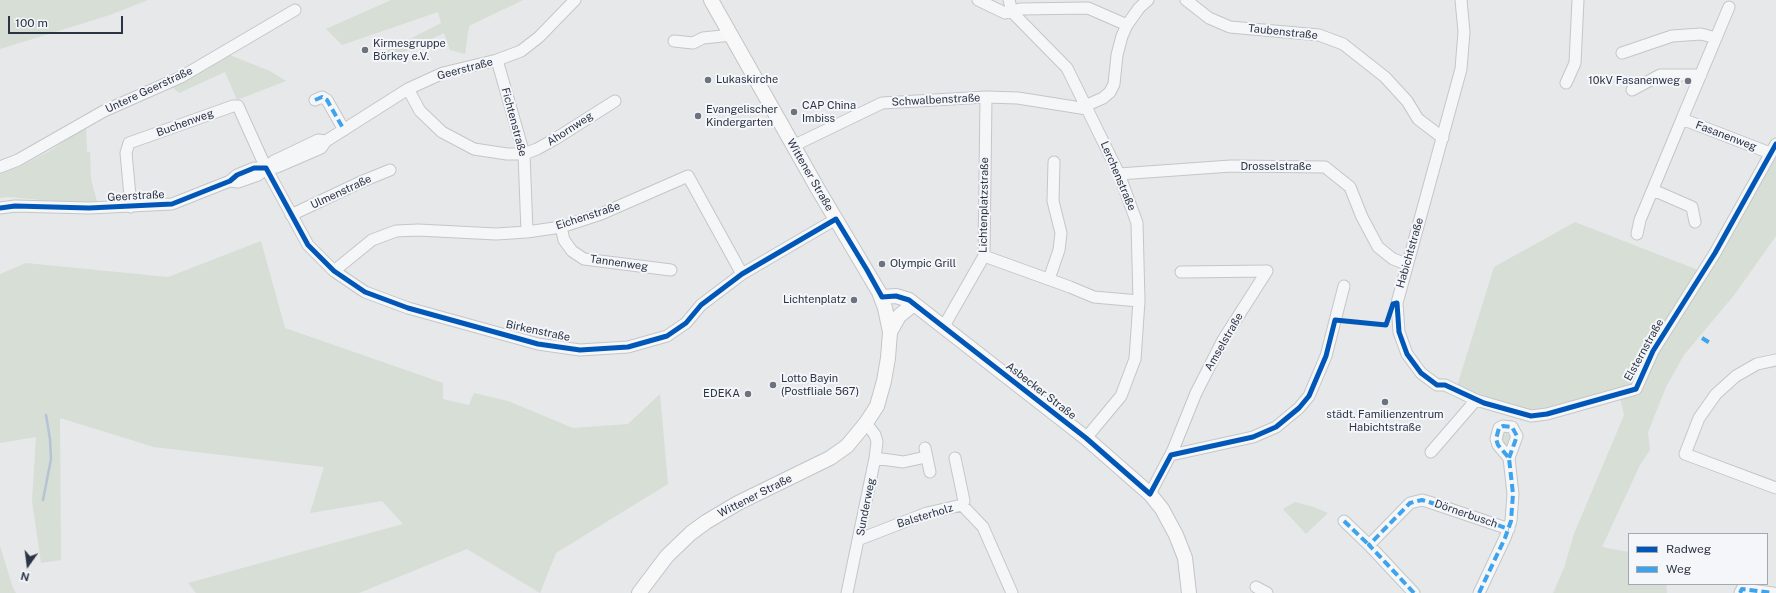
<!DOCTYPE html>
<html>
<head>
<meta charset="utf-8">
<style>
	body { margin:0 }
	#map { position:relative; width:1776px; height:593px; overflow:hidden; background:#e6e8ea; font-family:"Public Sans",sans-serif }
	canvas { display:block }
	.legend { position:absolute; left:1628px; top:533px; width:140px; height:52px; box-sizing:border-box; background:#f4f6f9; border:1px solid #a4a8b1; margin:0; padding:5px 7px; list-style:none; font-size:12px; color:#2b3445 }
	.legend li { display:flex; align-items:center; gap:8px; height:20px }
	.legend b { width:20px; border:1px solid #a4a8b1 }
	.north { position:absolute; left:8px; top:545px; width:40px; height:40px; -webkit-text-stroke:3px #f4f6f9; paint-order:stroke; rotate:194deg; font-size:11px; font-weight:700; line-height:16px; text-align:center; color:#2b3445 }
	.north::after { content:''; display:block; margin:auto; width:14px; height:18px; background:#2b3445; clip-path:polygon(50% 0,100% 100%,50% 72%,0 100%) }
	.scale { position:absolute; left:8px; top:16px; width:115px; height:18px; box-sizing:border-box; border:2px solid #2b3445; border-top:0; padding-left:5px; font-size:12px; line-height:14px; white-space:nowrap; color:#2b3445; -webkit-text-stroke:3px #f4f6f9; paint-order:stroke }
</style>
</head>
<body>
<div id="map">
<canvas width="1776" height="593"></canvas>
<ul class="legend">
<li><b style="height:5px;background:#0057b8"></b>Radweg</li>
<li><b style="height:5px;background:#3ea3ec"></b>Weg</li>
</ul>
<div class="north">N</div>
<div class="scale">100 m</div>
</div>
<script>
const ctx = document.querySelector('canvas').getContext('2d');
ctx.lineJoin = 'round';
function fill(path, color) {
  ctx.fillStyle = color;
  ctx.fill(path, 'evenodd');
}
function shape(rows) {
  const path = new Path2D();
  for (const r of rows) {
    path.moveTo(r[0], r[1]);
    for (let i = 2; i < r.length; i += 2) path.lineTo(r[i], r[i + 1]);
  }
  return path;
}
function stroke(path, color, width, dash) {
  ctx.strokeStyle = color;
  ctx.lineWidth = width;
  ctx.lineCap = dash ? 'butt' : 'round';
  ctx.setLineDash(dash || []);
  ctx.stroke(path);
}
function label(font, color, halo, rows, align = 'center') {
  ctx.font = font + ' "Public Sans",sans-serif';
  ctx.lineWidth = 4;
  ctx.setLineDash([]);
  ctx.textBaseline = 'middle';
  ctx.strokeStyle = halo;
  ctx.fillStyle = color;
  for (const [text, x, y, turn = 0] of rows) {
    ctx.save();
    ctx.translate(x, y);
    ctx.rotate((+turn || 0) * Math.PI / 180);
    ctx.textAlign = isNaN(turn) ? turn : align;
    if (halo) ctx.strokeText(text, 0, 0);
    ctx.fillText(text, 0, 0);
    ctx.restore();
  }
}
const green = shape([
	[0,0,148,0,110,15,0,49],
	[391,0,523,0,469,26,465,54,450,50,444,33,385,61,379,55,441,23,438,12,342,45,326,29],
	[227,54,270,71,286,81,237,100,225,72,179,93,172,87],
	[86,126,87,152,90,152,91,179,98,205,8,197,0,198,0,173,23,165,50,151],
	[1776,153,1776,236,1735,294,1684,355,1666,387,1648,432,1650,450,1640,465,1602,547,1629,552,1629,584,1666,584,1667,593,1553,593,1564,568,1574,534,1624,415,1618,390,1545,410,1523,410,1457,386,1494,267,1575,222,1698,270],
	[261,241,285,328,443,383,443,399,469,405,474,393,508,401,573,428,628,424,660,394,668,484,556,553,540,593,467,549,359,593,196,593,188,583,403,524,382,501,310,513,324,467,154,447,60,418,61,560,41,563,32,501,36,437,0,443,0,274,26,263,168,277],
	[1508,431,1512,435,1509,447,1506,447,1501,436,1503,432],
	[1295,502,1314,507,1328,513,1306,534,1283,509],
	[0,546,13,588,16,593,0,593]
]);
const stream = shape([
	[43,500,51,459,50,439,46,415]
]);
const minor = shape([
	[978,0,1005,13,1020,9,1088,8,1127,25],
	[1009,0,1012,12,1067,68,1119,174,1137,223,1139,301,1135,359,1121,396,1086,438],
	[1186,0,1209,18,1230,27,1319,35,1343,44,1385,77,1407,101,1418,119,1443,138],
	[1461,0,1464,32,1461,69,1397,303,1399,332,1407,354,1421,373,1437,385,1445,385,1476,400,1531,416,1547,414,1636,389,1653,351,1715,253,1776,144],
	[674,41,693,43,703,38,732,35],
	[1622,53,1672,36,1701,34,1716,38],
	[497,60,524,154,527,232],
	[1566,83,1575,63,1578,0],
	[408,89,420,111,442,132,474,149,507,154,524,154,537,149,555,139,615,101],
	[1632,90,1660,75,1701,75],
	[315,100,322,97,327,100,344,130],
	[1085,106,1103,98,1110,92,1114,84,1117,55,1122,36,1127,25,1139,8,1148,0],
	[1682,119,1729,7],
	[793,146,882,103,986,97,1018,98,1087,109],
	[0,167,18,160,104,111,181,77,295,10],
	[1119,174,1231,166,1325,167,1350,187,1362,217,1378,247,1393,259,1407,264],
	[230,181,238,182,258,175,266,168,277,167,321,148,326,141,408,89,443,73,497,60,521,51,539,37,575,0],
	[1653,190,1692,207,1695,222],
	[131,207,126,153,129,143,233,106,238,106,266,168,308,245,334,271,365,292,408,308,538,344,580,350,628,347,667,336,686,323,701,305,742,274,836,219],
	[0,208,15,206,89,208,172,204,230,181,237,175,254,168,266,168,274,161,318,140,326,141],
	[291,215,363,181,390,170],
	[561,227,564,240,572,251,584,259,671,270],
	[1637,234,1640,220,1682,119,1770,153],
	[984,256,1070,287,1094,297,1139,301],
	[334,271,372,240,396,231,418,230,496,234,527,232,561,227,601,214,688,176,742,274],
	[1181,272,1267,271],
	[1049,279,1059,250,1061,233,1053,201,1054,162],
	[944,326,984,256,986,97],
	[1776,360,1757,364,1736,376,1716,394,1699,418,1685,454,1776,488],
	[925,448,930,472],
	[1431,452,1476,400],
	[1171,455,1253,437,1276,427,1299,408,1309,396,1326,356,1344,286],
	[875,458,903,462,926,457],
	[955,458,964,501,962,505],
	[1150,494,1173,450,1196,393,1223,340,1267,271],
	[1344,521,1369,545],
	[860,539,927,513,962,505,983,527,1012,593],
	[1256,587,1267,593],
	[847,593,875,458,877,442,875,435,866,423],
	[1414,593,1369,545,1410,503,1422,500,1429,502,1509,529],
	[1479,593,1505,538,1511,521,1513,494,1509,458,1498,445,1496,439,1499,428,1503,426,1512,427,1517,436,1509,458],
	[1740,593,1742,589,1773,593]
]);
const major = shape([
	[882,297,896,296,909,300,1086,438,1150,494,1162,509,1176,535,1185,558,1189,593],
	[890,332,899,316,910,307],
	[639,593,667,556,691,533,706,522,738,503,830,458,847,446,866,423,877,406,884,381,888,358,890,332,885,308,879,292,819,191,711,0]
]);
const quiet = shape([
	[315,100,322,97,327,100,344,130],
	[1702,338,1710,343],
	[1344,521,1369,545],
	[1414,593,1369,545,1410,503,1422,500,1429,502,1509,529],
	[1479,593,1505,538,1511,521,1513,494,1509,458,1498,445,1496,439,1499,428,1503,426,1512,427,1517,436,1509,458],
	[1740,593,1742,589,1773,593]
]);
const cycleway = shape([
	[0,208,15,206,89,208,172,204,230,181,237,175,254,168,266,168,308,245,334,271,365,292,408,308,538,344,580,350,628,347,667,336,686,323,701,305,742,274,836,219,867,270,882,297,896,296,909,300,1086,438,1150,494,1171,455,1253,437,1276,427,1299,408,1309,396,1326,356,1335,320,1386,325,1393,304,1397,303,1399,332,1407,354,1421,373,1437,385,1445,385,1484,403,1531,416,1547,414,1636,389,1653,351,1715,253,1776,144]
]);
const markers = [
	[365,50,4,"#6c737f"],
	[708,80,4,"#6c737f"],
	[1688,81,4,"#6c737f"],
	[794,112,4,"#6c737f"],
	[698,116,4,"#6c737f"],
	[882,264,4,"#6c737f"],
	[854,300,4,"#6c737f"],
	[773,385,4,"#6c737f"],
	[748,394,4,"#6c737f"],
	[1385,402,4,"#6c737f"]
];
const streetNames = [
	["Taubenstraße",1283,32,6],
	["Geerstraße",465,69,-15],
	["Untere Geerstraße",149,90,-25],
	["Schwalbenstraße",936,100,-3],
	["Fichtenstraße",514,122,75],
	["Buchenweg",185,123,-20],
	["Ahornweg",570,129,-33],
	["Fasanenweg",1726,136,21],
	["Drosselstraße",1276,167],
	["Wittener Straße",810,175,60],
	["Lerchenstraße",1118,176,67],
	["Ulmenstraße",341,192,-25],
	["Geerstraße",136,196,-3],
	["Lichtenplatzstraße",984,205,-89],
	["Eichenstraße",588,216,-18],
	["Habichtstraße",1410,253,-74],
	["Tannenweg",619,263,8],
	["Birkenstraße",538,331,12],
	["Amselstraße",1224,342,-60],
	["Elsternstraße",1644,350,-61],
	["Asbecker Straße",1041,391,38],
	["Wittener Straße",755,496,-27],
	["Sunderweg",866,507,-79],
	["Dörnerbusch",1466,514,19],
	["Balsterholz",925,516,-17]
];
const poiNames = [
	["Kirmesgruppe",373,44],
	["Börkey e.V.",373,57],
	["Lukaskirche",716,80],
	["10kV Fasanenweg",1680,81,"right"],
	["CAP China",802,106],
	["Imbiss",802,119],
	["Evangelischer",706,110],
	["Kindergarten",706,123],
	["Olympic Grill",890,264],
	["Lichtenplatz",846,300,"right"],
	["Lotto Bayin",781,379],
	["(Postfliale 567)",781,392],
	["EDEKA",740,394,"right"],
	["städt. Familienzentrum",1385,415,"center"],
	["Habichtstraße",1385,428,"center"]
];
fill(green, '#d6ded6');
stroke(stream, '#b4c4d5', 2.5);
stroke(minor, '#c4c6c8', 13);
stroke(major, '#c2c5c8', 16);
stroke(minor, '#f5f6f7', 11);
stroke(major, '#f8f8f8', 14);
stroke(quiet, '#3ea3ec', 4, [8, 4]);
stroke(cycleway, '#0057b8', 5);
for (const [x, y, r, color] of markers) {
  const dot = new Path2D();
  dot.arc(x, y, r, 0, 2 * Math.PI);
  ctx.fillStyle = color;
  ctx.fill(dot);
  stroke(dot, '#f4f6f9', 1.5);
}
label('11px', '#2b3445', '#f4f6f9', streetNames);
label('11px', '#2b3445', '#f4f6f9', poiNames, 'left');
</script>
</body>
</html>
